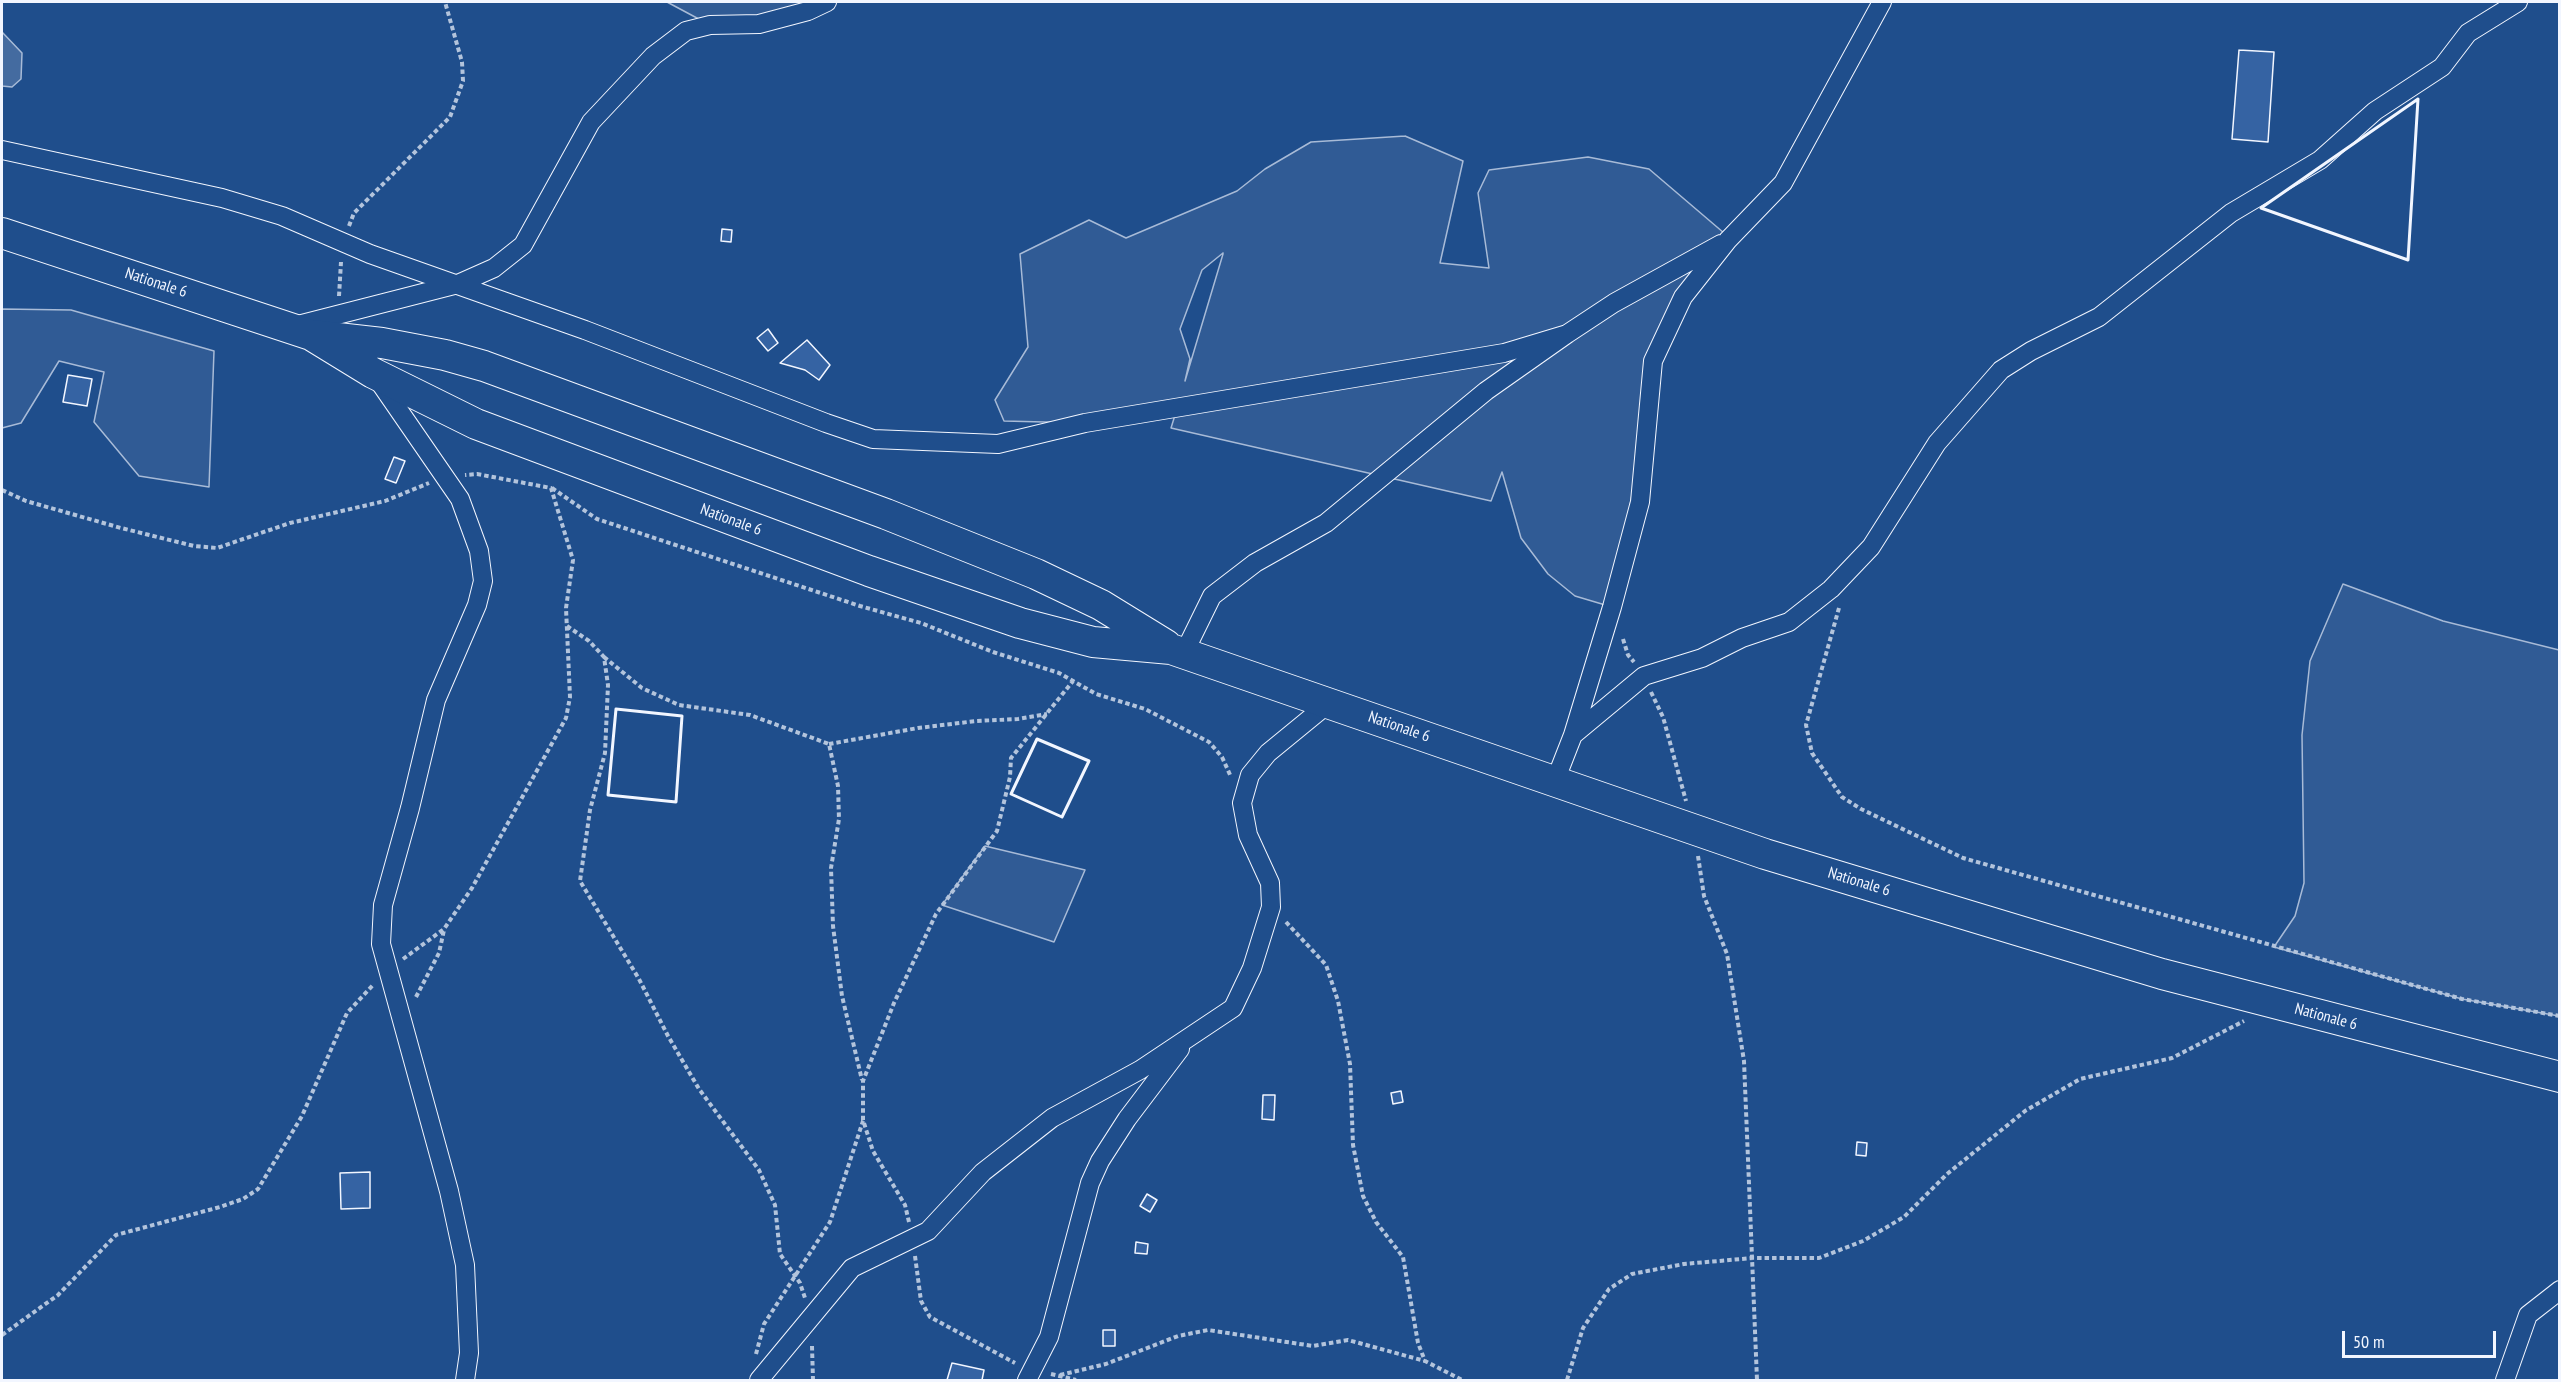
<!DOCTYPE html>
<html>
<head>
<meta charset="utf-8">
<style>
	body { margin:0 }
	#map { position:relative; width:2561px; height:1382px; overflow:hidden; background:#1f4e8c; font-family:"PT Sans Narrow",sans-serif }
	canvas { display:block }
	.frame { position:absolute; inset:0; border:3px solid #f2f6ff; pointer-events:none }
	.scale { position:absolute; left:2342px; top:1331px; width:154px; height:27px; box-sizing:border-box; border:3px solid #f2f6ff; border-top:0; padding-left:8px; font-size:18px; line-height:21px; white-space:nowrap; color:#f2f6ff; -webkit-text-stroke:4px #1f4e8c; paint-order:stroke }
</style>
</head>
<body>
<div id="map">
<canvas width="2561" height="1382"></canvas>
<div class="frame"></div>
<div class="scale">50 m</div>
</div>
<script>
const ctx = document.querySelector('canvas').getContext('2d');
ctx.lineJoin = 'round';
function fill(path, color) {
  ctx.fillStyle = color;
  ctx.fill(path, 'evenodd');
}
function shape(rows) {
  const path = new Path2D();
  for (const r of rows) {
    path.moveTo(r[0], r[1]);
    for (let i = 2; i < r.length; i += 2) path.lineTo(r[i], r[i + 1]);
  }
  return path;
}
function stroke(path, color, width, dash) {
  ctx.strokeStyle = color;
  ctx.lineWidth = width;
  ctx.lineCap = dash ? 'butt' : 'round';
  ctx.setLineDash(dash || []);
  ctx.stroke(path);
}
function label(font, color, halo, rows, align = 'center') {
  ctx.font = font + ' "PT Sans Narrow",sans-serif';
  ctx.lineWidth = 4.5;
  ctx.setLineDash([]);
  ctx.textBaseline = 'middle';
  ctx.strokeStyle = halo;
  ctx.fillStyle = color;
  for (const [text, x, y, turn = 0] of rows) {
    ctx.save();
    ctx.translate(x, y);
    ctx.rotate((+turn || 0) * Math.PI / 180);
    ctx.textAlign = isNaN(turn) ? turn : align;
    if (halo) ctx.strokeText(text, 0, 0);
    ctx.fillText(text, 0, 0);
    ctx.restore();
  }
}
const built = shape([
	[667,2,827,2,710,25,667,2],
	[1405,136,1463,161,1440,263,1489,268,1478,193,1489,170,1588,157,1649,169,1724,233,1683,297,1648,405,1612,607,1575,596,1548,574,1521,538,1502,472,1491,501,1171,428,1180,399,1085,423,1004,421,995,400,1028,347,1020,254,1089,220,1126,238,1237,191,1265,169,1311,142,1405,136],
	[1223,253,1223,254,1185,381,1190,359,1180,329,1202,270,1223,253],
	[2,309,71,310,214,351,209,487,139,476,94,422,104,372,59,361,21,423,2,428,2,309],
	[2343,584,2443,621,2559,650,2559,1016,2462,999,2274,947,2295,916,2304,883,2302,735,2310,661,2343,584],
	[985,846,1085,870,1054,942,942,905,985,846]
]);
const water = shape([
	[2,32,22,53,21,79,12,87,2,86,2,32]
]);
const building = shape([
	[2239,50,2274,52,2268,142,2232,139,2239,50],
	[722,229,732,230,731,242,721,241,722,229],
	[768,329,778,343,768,351,757,338,768,329],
	[807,340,830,365,819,380,805,370,780,363,807,340],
	[68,375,92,379,87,406,63,402,68,375],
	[394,457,405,461,396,483,385,479,394,457],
	[1401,1091,1403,1102,1393,1104,1391,1093,1401,1091],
	[1263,1095,1275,1095,1274,1120,1262,1119,1263,1095],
	[1857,1142,1867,1143,1866,1156,1856,1155,1857,1142],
	[370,1172,370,1208,341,1209,340,1173,370,1172],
	[1147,1194,1157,1200,1150,1212,1140,1206,1147,1194],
	[1136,1242,1148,1244,1147,1254,1135,1253,1136,1242],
	[1103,1330,1115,1330,1115,1346,1103,1346,1103,1330],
	[952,1363,984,1370,982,1380,947,1380,952,1363]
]);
const path = shape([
	[349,226,354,213,450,117,463,81,462,62,445,2],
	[339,296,341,262],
	[552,488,597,519,860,606,921,623,993,652,1059,673,1096,694,1145,709,1209,742,1222,757,1231,777],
	[2,490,26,501,121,528,194,546,217,548,290,523,385,501,429,483],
	[1839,608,1806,725,1812,753,1842,797,1861,809,1963,858,2462,999,2560,1016],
	[567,626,589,641,604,657,608,685,605,753,590,810,580,881,639,979,668,1036,699,1089,759,1170,775,1205,780,1254,800,1283,805,1298],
	[1623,639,1628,655,1634,662],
	[604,657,642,688,679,705,750,715,829,744,838,786,839,819,831,868,833,926,842,996,862,1080],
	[1651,692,1663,717,1686,801],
	[829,744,918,728,976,721,1018,719,1047,714],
	[1698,856,1704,896,1727,954,1744,1061,1757,1380],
	[1286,922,1326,965,1338,1001,1350,1064,1353,1145,1363,1196,1376,1222,1403,1257,1418,1343,1425,1361,1462,1380],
	[403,959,444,929,472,888,566,718,570,697,566,608,573,560,551,488,477,474,465,475],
	[416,997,439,953,444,930],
	[909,1222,905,1205,873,1151,863,1120,863,1081,894,1003,936,914,997,831,1010,777,1011,758,1073,681],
	[915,1256,921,1301,930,1317,1015,1363],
	[2,1335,58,1295,116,1235,220,1207,243,1199,258,1189,302,1116,347,1013,373,985],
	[812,1346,813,1380],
	[756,1354,764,1324,830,1222,863,1121],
	[1051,1374,1076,1380],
	[1060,1375,1106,1364,1178,1336,1208,1330,1313,1346,1348,1340,1425,1361],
	[1567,1380,1583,1328,1609,1289,1632,1274,1684,1264,1753,1258,1819,1258,1863,1241,1904,1217,1947,1174,2025,1111,2080,1079,2172,1058,2244,1021]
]);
const street = shape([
	[2,150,222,198,282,216,370,254,585,330,826,423,873,439,998,444,1085,423,1504,353,1567,334],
	[294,326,458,284,494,268,523,245,591,122,653,56,686,31,710,25,759,24,808,11,827,2],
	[378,380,460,499,479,551,483,581,477,605,436,700,410,808,383,905,381,944,449,1191,465,1265,469,1353,465,1380],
	[1184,653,1212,596,1255,563,1326,523,1486,391,1567,334,1614,303,1721,244],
	[1573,735,1644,676,1702,658,1742,638,1789,622,1831,589,1871,547,1937,443,2001,370,2031,351,2099,317,2231,213,2320,160,2375,111,2442,67,2468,33,2518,2],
	[1555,781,1573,735,1612,607,1640,502,1653,361,1683,297,1728,240,1783,183,1882,2],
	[759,1380,852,1268,928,1231,983,1172,1052,1118,1140,1070,1233,1008,1252,968,1271,907,1270,883,1248,835,1242,803,1250,775,1268,753,1329,703],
	[1027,1380,1049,1337,1090,1183,1100,1161,1127,1119,1180,1049],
	[2505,1380,2528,1315,2560,1290]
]);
const primary = shape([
	[2,233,311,335,382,343,445,355,484,366,886,514,1036,574,1101,605,1166,645],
	[311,335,373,373,476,424,869,571,1020,623,1093,642,1171,649,1765,854,2162,974,2560,1077]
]);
const wall = shape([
	[2418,99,2408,260,2261,208,2307,176,2418,99],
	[616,709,682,716,676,802,608,795,616,709],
	[1037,739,1089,761,1062,817,1011,794,1037,739]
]);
const streetNames = [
	["Nationale 6",156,283,18],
	["Nationale 6",731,520,20],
	["Nationale 6",1399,727,19],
	["Nationale 6",1859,882,17],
	["Nationale 6",2326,1017,15]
];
fill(built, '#305b95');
stroke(built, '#a8bbd7', 1.5);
fill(water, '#446ba0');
stroke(water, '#a8bbd7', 1.5);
fill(building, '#3563a3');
stroke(building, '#f2f6ff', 1.5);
stroke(street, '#f2f6ff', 20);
stroke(primary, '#f2f6ff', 32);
stroke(path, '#b3c4dc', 4, [4.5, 3]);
stroke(street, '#1f4e8c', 18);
stroke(primary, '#1f4e8c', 30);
stroke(wall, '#f2f6ff', 3);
label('16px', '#f2f6ff', '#1f4e8c', streetNames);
</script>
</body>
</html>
